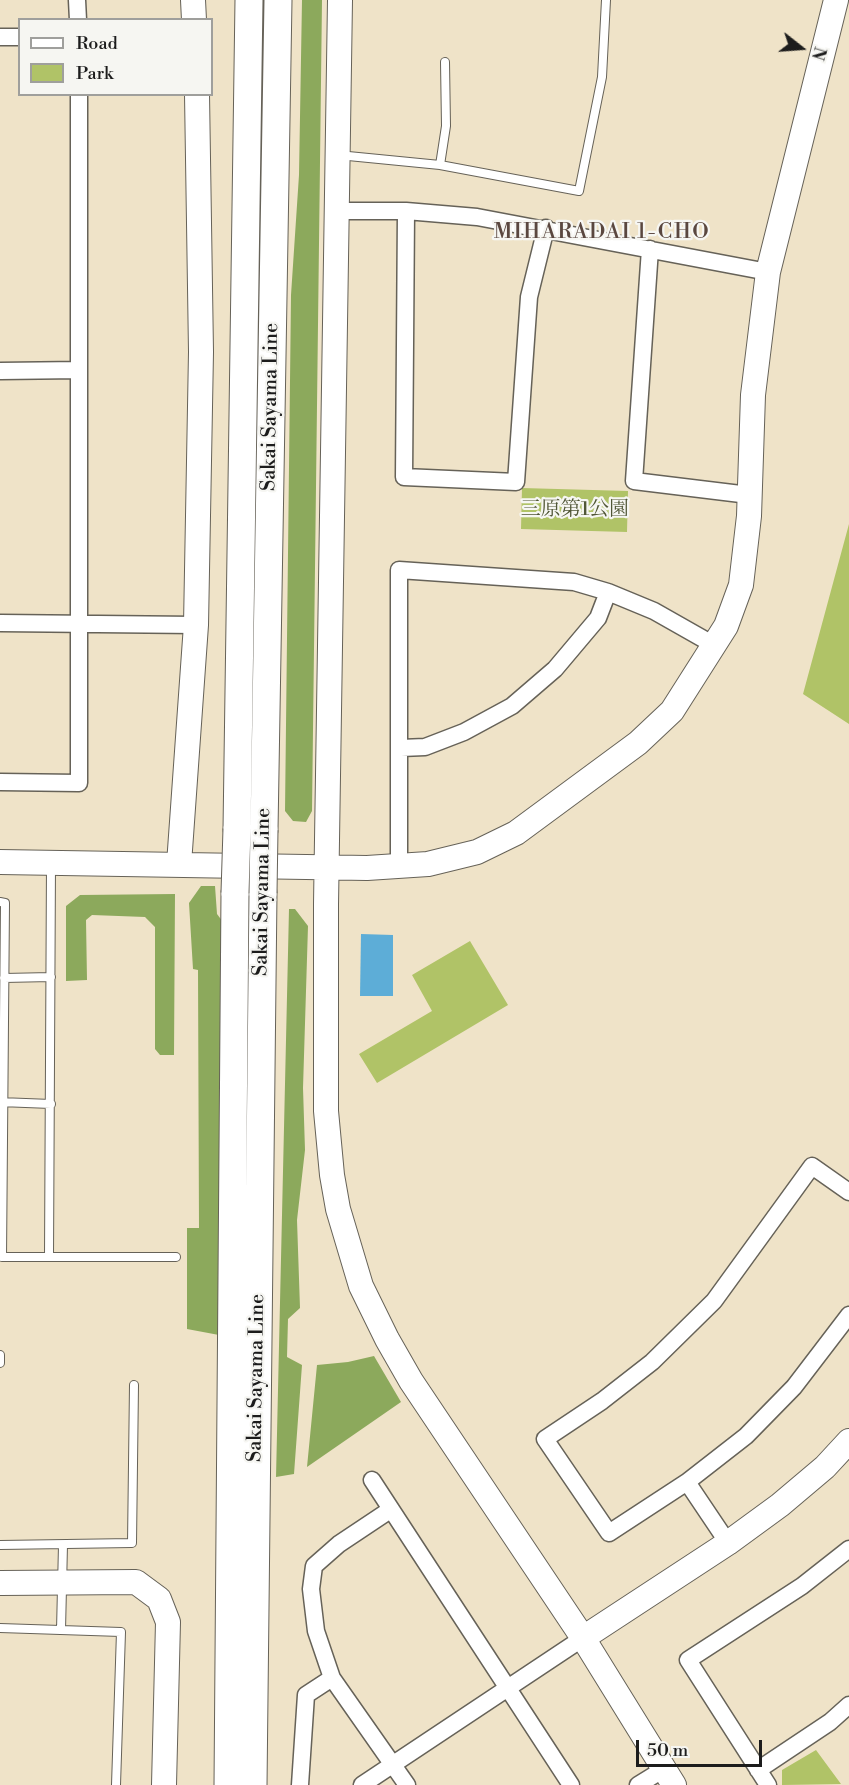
<!DOCTYPE html>
<html>
<head>
<meta charset="utf-8">
<style>
	body { margin:0 }
	#map { position:relative; width:849px; height:1785px; overflow:hidden; background:#efe3c8; font-family:"Libre Bodoni",serif }
	canvas { display:block }
	.legend { position:absolute; left:18px; top:18px; width:195px; height:78px; box-sizing:border-box; background:#f6f6f2; border:2px solid #9f9f9c; margin:0; padding:8px 10px; list-style:none; font-size:18px; color:#1c1c1c }
	.legend li { display:flex; align-items:center; gap:12px; height:30px }
	.legend b { width:30px; border:2px solid #9f9f9c }
	.north { position:absolute; left:771px; top:18px; width:60px; height:60px; -webkit-text-stroke:4px #f6f6f2; paint-order:stroke; rotate:107deg; font-size:16px; font-weight:700; line-height:24px; text-align:center; color:#1c1c1c }
	.north::after { content:''; display:block; margin:auto; width:21px; height:27px; background:#1c1c1c; clip-path:polygon(50% 0,100% 100%,50% 72%,0 100%) }
	.scale { position:absolute; left:636px; top:1740px; width:126px; height:27px; box-sizing:border-box; border:3px solid #1c1c1c; border-top:0; padding-left:8px; font-size:18px; line-height:21px; white-space:nowrap; color:#1c1c1c; -webkit-text-stroke:4px #f6f6f2; paint-order:stroke }
</style>
</head>
<body>
<div id="map">
<canvas width="849" height="1785"></canvas>
<ul class="legend">
<li><b style="height:8px;background:#fff"></b>Road</li>
<li><b style="height:16px;background:#b0c367"></b>Park</li>
</ul>
<div class="north">N</div>
<div class="scale">50 m</div>
</div>
<script>
const ctx = document.querySelector('canvas').getContext('2d');
ctx.lineJoin = 'round';
function fill(path, color) {
  ctx.fillStyle = color;
  ctx.fill(path, 'evenodd');
}
function shape(rows) {
  const path = new Path2D();
  for (const r of rows) {
    path.moveTo(r[0], r[1]);
    for (let i = 2; i < r.length; i += 2) path.lineTo(r[i], r[i + 1]);
  }
  return path;
}
function stroke(path, color, width, dash) {
  ctx.strokeStyle = color;
  ctx.lineWidth = width;
  ctx.lineCap = dash ? 'butt' : 'round';
  ctx.setLineDash(dash || []);
  ctx.stroke(path);
}
function label(font, color, halo, rows, align = 'center') {
  ctx.font = font + ' "Libre Bodoni","Noto Serif JP",serif';
  ctx.lineWidth = 4.5;
  ctx.setLineDash([]);
  ctx.textBaseline = 'middle';
  ctx.strokeStyle = halo;
  ctx.fillStyle = color;
  for (const [text, x, y, turn = 0] of rows) {
    ctx.save();
    ctx.translate(x, y);
    ctx.rotate((+turn || 0) * Math.PI / 180);
    ctx.textAlign = isNaN(turn) ? turn : align;
    if (halo) ctx.strokeText(text, 0, 0);
    ctx.fillText(text, 0, 0);
    ctx.restore();
  }
}
const green = shape([
	[522,488,628,491,627,532,521,529],
	[849,524,849,724,803,694],
	[470,941,508,1005,377,1083,359,1054,432,1011,412,975],
	[816,1750,841,1784,782,1785,782,1770]
]);
const forest = shape([
	[302,0,322,0,312,811,306,822,293,821,285,811,291,295,299,175],
	[201,886,215,886,217,914,223,922,219,1335,187,1329,187,1228,199,1228,198,970,193,969,189,903],
	[175,894,174,1055,160,1055,155,1049,155,927,145,917,92,915,86,920,87,980,66,981,66,906,80,895],
	[289,909,295,909,308,926,303,1088,305,1150,297,1220,300,1308,288,1319,287,1357,302,1365,294,1474,276,1477],
	[374,1356,401,1402,307,1467,317,1365,348,1362]
]);
const water = shape([
	[361,934,393,935,393,996,360,996]
]);
const lane = shape([
	[338,155,440,165,579,191,602,77,606,0],
	[440,165,446,126,445,62],
	[0,902,5,903,2,1257,176,1257],
	[4,978,51,977],
	[0,1102,51,1104],
	[49,1256,51,864],
	[0,1355,0,1363],
	[0,1545,132,1543,134,1385],
	[0,1628,121,1632,116,1785],
	[61,1630,63,1545]
]);
const street = shape([
	[77,0,78,20],
	[0,37,20,37],
	[337,211,406,211,477,217,768,272],
	[406,211,404,477,516,482,529,297,546,228],
	[650,249,634,481,749,495],
	[0,371,79,370],
	[0,623,196,625],
	[401,748,425,747,464,732,512,706,555,669,598,618,608,592],
	[0,782,79,783,79,94],
	[399,867,399,570,574,582,608,592,654,611,714,645],
	[849,1192,812,1166,714,1301,652,1362,602,1401,545,1439,609,1533,687,1482,746,1436,794,1387,849,1315],
	[372,1480,571,1785],
	[687,1482,728,1543],
	[390,1510,339,1544,314,1566,311,1589,316,1631,332,1678,407,1785],
	[758,1770,830,1722,849,1705],
	[300,1785,306,1695,332,1678],
	[362,1785,583,1638],
	[638,1785,664,1769],
	[768,1785,688,1660,802,1586,849,1549]
]);
const secondary = shape([
	[193,0,194,20],
	[340,0,326,904,326,1111,332,1175,338,1209,361,1286,387,1339,411,1381,583,1638,674,1785],
	[0,862,367,868,428,864,477,852,516,833,638,743,672,711,726,626,741,585,749,516,753,395,768,272,836,0],
	[179,864,196,625,201,352,197,94],
	[0,1583,136,1582,159,1599,168,1622,164,1785],
	[583,1638,728,1543,780,1505,825,1467,849,1441]
]);
const primary = shape([
	[237,829,249,0],
	[264,830,278,0],
	[228,1785,235,893],
	[253,1785,263,893]
]);
const primaryBridge = shape([
	[235,893,237,829],
	[263,893,264,830]
]);
const streetNames = [
	["Sakai Sayama Line",271,407,-89],
	["Sakai Sayama Line",263,892,-89],
	["Sakai Sayama Line",257,1378,-89]
];
const parkNames = [
	["三原第1公園",575,510]
];
const neighbourhoodNames = [
	["MIHARADAI 1-CHO",602,233]
];
fill(green, '#b0c367');
fill(forest, '#8ca95c');
fill(water, '#5dadd7');
stroke(lane, '#666258', 10);
stroke(street, '#666258', 19);
stroke(secondary, '#666258', 26);
stroke(primary, '#666258', 29);
stroke(lane, '#fff', 8);
stroke(street, '#fff', 16);
stroke(secondary, '#fff', 24);
stroke(primary, '#fff', 27);
stroke(primaryBridge, '#666258', 29, []);
stroke(primaryBridge, '#fff', 27);
label('20px', '#1c1c1c', '#f6f6f2', streetNames);
label('20px', '#505636', '#f6f6f2', parkNames);
ctx.letterSpacing = '1.5px';
label('21px', '#5a473f', '#f6f6f2', neighbourhoodNames);
ctx.letterSpacing = '0px';
</script>
</body>
</html>
